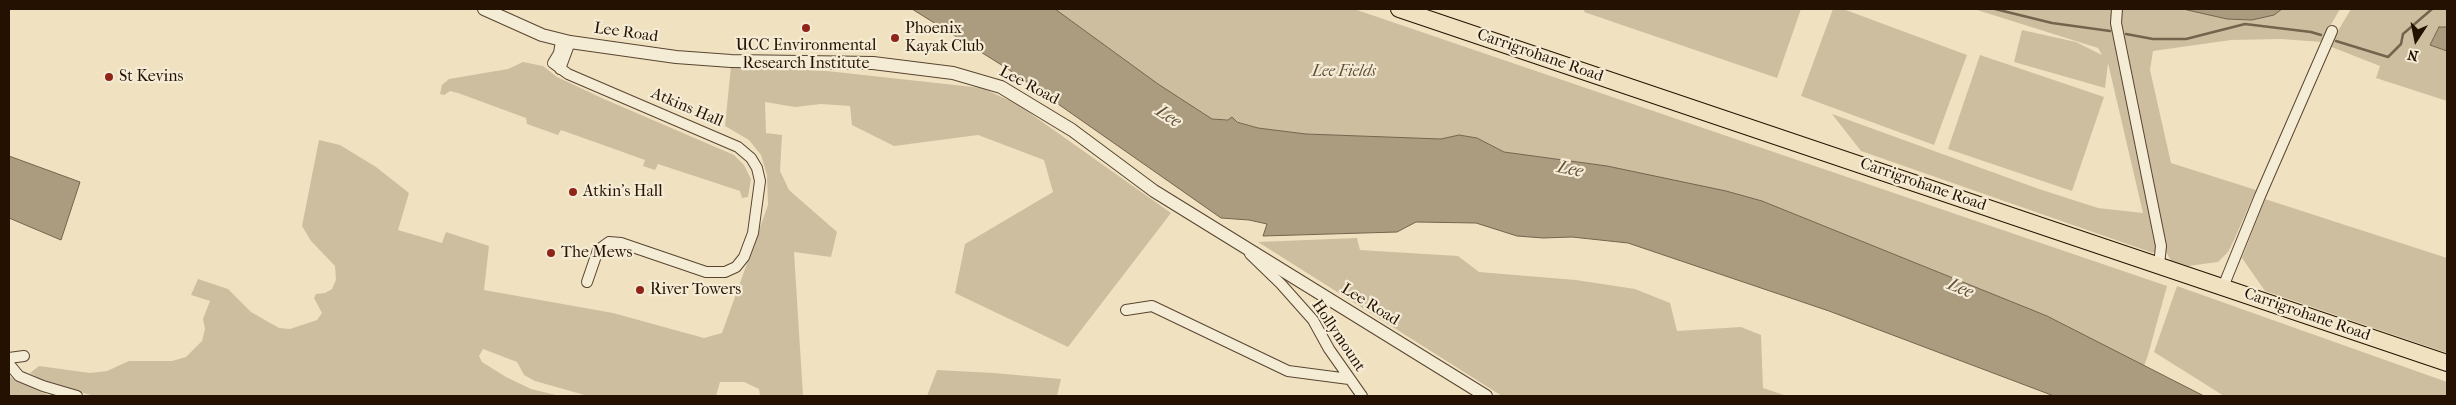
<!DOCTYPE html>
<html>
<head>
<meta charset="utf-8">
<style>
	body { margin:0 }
	#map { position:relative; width:2456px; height:405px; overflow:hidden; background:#f0e2c0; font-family:"IM FELL French Canon",serif }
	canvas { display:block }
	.frame { position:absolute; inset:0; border:10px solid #251101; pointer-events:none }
	.north { position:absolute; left:2391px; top:15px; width:50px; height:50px; -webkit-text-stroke:4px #f5ecd6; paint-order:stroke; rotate:191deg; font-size:14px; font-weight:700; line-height:20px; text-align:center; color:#251101 }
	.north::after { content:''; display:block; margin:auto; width:18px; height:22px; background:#251101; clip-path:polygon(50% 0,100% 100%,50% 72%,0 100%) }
</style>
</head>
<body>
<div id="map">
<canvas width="2456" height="405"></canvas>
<div class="frame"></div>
<div class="north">N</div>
</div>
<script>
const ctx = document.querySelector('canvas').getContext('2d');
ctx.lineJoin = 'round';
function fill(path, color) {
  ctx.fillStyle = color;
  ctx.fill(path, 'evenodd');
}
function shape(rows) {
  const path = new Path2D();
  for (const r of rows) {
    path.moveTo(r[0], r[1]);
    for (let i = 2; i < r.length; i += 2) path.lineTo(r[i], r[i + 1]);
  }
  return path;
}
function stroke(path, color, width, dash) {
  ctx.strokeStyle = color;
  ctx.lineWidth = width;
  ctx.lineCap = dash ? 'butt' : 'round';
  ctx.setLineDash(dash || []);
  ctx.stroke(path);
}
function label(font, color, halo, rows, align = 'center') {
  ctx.font = font + ' "IM FELL French Canon",serif';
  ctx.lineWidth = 4.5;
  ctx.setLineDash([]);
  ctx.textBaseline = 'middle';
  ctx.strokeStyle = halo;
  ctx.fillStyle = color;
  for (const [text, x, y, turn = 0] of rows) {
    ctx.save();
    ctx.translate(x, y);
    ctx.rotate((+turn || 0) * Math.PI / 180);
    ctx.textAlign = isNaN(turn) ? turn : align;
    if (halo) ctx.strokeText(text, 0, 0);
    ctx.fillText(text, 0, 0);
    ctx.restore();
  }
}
const green = shape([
	[1055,9,1354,9,2167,286,2148,355,2144,366,2047,316,1762,201,1607,166,1504,152,1477,138,1459,135,1441,139,1305,134,1258,128,1230,119,1212,119,1158,84],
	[1585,9,1801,9,1777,78,1584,12],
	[1833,9,1843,9,1967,55,1934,145,1801,96],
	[1974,9,2114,9,2157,248,2153,253,1861,151,1832,114,2039,189,2098,208,2143,213,2108,63,2105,88,2014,62,2022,30,2076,42,2102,55,2098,48],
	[2121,9,2340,9,2321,42,2281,39,2231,40,2153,51,2150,70,2171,163,2256,190,2234,240,2228,252,2218,262,2188,266,2171,261,2166,252,2120,23],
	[2351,9,2447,9,2447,27,2439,27,2430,45,2447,51,2447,101,2376,78,2380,66,2329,46],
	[1980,55,2104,97,2072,191,1948,149],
	[523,62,543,66,557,77,604,99,734,155,744,165,751,179,748,197,742,198,740,191,658,164,655,170,643,166,645,160,561,130,558,135,527,124,526,118,458,93,450,91,444,95,440,94,442,85,449,79,508,69],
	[731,66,827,71,982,88,1017,104,1171,213,1068,347,955,293,965,244,1053,192,1044,160,978,135,894,146,852,125,850,106,821,104,795,107,765,102,766,133,782,135,780,171,789,190,837,232,831,257,794,252,803,396,760,396,759,389,744,382,720,382,716,396,588,396,535,381,524,375,517,362,483,349,479,356,482,362,506,377,531,389,560,396,95,396,50,385,30,373,39,366,90,373,107,371,129,361,172,361,186,357,202,341,205,329,203,319,210,301,191,295,198,279,228,289,251,312,279,328,290,329,317,320,322,313,314,298,316,294,325,293,332,289,336,280,335,266,311,241,302,226,319,140,340,145,376,167,409,193,398,230,442,243,446,232,489,246,484,290,613,313,704,338,722,333,768,205,767,175,761,155,749,140,725,126],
	[2265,199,2447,258,2447,353,2265,291,2242,258],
	[1357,238,1360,250,1458,256,1479,272,1576,280,1635,289,1670,303,1677,331,1741,327,1761,335,1763,388,1787,396,1502,396,1258,242],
	[2177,286,2447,382,2447,396,2224,396,2154,352],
	[937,370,994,373,1061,379,1057,396,927,396],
	[9,376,19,382,50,396,9,396]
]);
const water = shape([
	[912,9,1055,9,1158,84,1212,119,1228,120,1232,117,1237,122,1258,128,1306,134,1441,139,1459,135,1477,138,1504,152,1607,166,1726,191,1762,201,2047,316,2204,396,2054,396,1829,311,1628,243,1572,237,1543,238,1517,236,1476,223,1416,222,1397,232,1263,236,1267,224,1249,220,1221,218,1008,69,912,9],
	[2183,9,2282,9,2274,15,2252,20,2227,19,2183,9],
	[2439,27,2447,27,2447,51,2430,45,2439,27],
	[9,156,80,182,61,240,9,218,9,156]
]);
const stream = shape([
	[1995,9,2052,23,2110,31],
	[2126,34,2153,39,2186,39,2245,24,2311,32,2321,35],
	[2336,41,2388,57,2401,44,2403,34,2432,9]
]);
const minor = shape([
	[2117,9,2116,23,2161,246,2159,265],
	[561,41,559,53,553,63,568,74,738,147,751,158,757,168,760,181,753,233,744,257,736,267,725,272,706,272,621,243,609,242,598,250,587,282],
	[560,69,570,42],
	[1250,254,1281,284,1313,320,1329,349,1362,396],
	[2223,287,2260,196,2332,31],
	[1126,310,1152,306,1288,371,1349,379],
	[9,358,24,356],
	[9,364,19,376,43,386,77,396]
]);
const tertiary = shape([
	[484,9,542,35,570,42,676,57,731,61,873,63,953,73,1001,87,1072,130,1154,191,1486,396]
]);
const trunk = shape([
	[1399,9,2447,363]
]);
const markers = [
	[806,28,5,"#8f2418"],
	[895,38,5,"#8f2418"],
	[109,77,5,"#8f2418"],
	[573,192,5,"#8f2418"],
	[551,253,5,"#8f2418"],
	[640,290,5,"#8f2418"]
];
const poiNames = [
	["Phoenix",905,29],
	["Kayak Club",905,47],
	["UCC Environmental",806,46,"center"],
	["Research Institute",806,64,"center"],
	["St Kevins",119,77],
	["Atkin's Hall",583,192],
	["The Mews",561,253],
	["River Towers",650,290]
];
const streetNames = [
	["Lee Road",626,33,8],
	["Carrigrohane Road",1540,56,19],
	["Lee Road",1029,86,28],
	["Atkins Hall",687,108,23],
	["Carrigrohane Road",1923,185,19],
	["Lee Road",1370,305,32],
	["Carrigrohane Road",2307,315,19],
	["Hollymount",1338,336,56]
];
const parkNames = [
	["Lee Fields",1344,72]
];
const waterNames = [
	["Lee",1168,117,33],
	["Lee",1570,170,12],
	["Lee",1960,289,22]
];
fill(green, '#cdbea0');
fill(water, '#ab9b7f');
stroke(water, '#75644d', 1);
stroke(stream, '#75644d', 2.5);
stroke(minor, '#584531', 12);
stroke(tertiary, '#584531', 14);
stroke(trunk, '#251101', 18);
stroke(minor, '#f5ecd6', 10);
stroke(tertiary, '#f5ecd6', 12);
stroke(trunk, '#f0e2c0', 16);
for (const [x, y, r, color] of markers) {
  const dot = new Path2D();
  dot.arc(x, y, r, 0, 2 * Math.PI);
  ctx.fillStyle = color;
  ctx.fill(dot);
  stroke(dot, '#f5ecd6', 2);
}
label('16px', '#251101', '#f5ecd6', poiNames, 'left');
label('16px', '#251101', '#f5ecd6', streetNames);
label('italic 16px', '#604e39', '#f5ecd6', parkNames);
label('italic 18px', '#614f3a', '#f5ecd6', waterNames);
</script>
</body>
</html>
